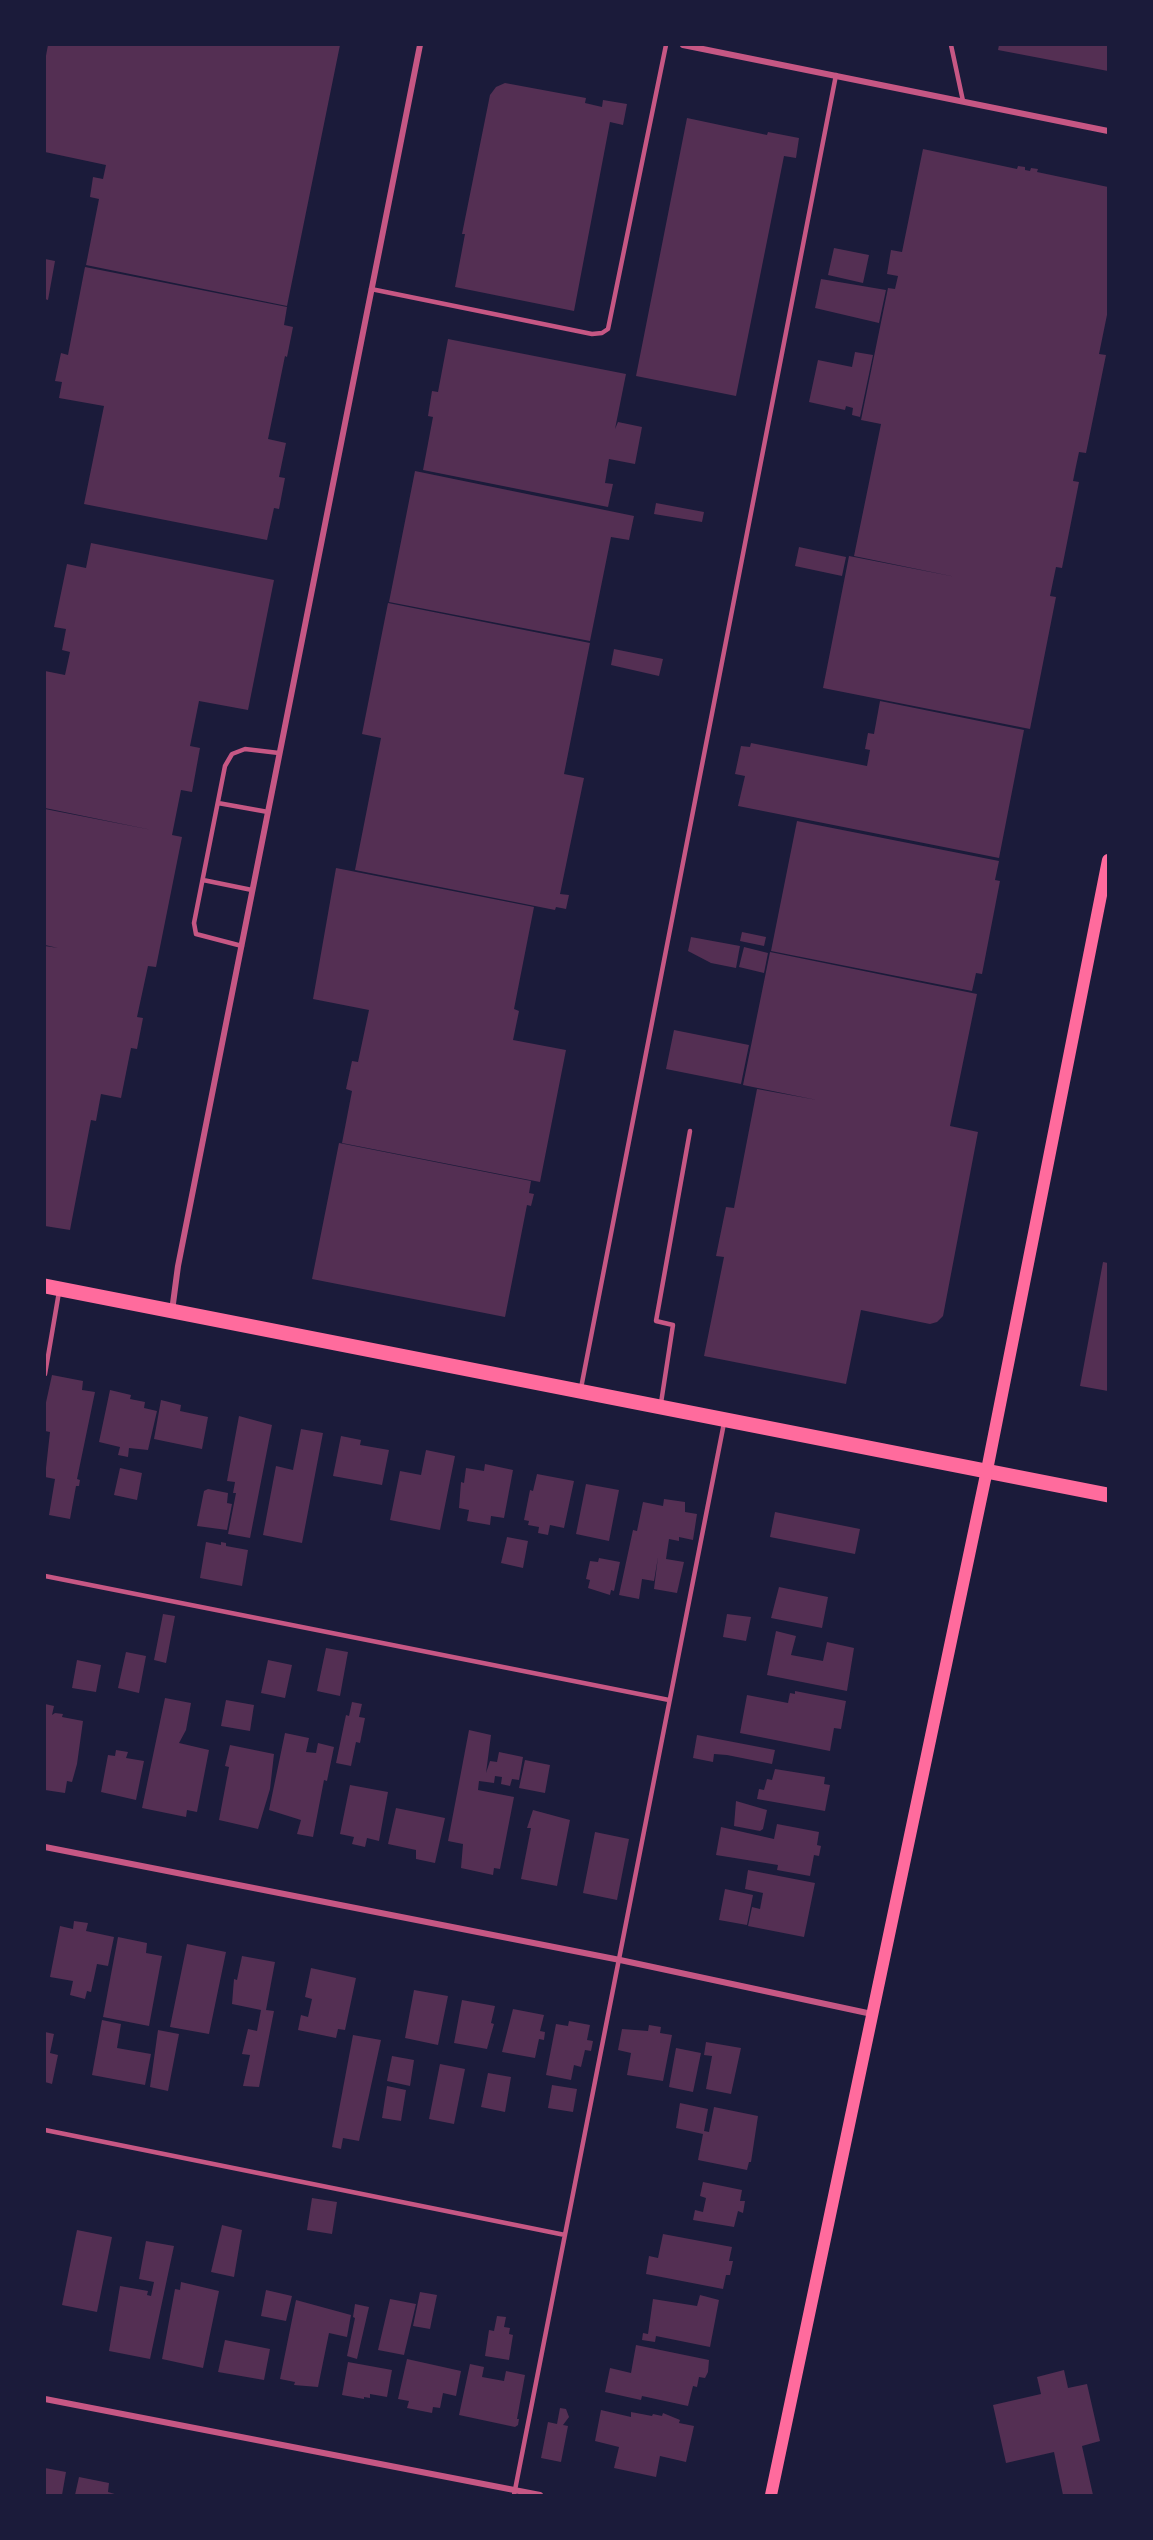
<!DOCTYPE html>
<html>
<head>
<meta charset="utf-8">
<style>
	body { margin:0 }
	#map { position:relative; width:1153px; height:2540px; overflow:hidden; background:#1b1b3a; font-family:Bitter,serif }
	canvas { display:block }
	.frame { position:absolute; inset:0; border:46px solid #1b1b3a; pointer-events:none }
</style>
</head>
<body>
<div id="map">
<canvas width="1153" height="2540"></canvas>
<div class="frame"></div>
</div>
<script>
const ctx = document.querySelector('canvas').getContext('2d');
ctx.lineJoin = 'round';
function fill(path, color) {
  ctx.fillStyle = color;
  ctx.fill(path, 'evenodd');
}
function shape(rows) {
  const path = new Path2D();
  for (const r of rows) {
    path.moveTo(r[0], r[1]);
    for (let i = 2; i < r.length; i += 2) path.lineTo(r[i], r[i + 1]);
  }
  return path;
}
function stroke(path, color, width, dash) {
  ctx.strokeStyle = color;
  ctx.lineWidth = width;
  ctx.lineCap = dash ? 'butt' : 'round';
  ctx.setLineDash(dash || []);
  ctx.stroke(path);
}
const building = shape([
	[48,45,340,45,287,306,86,265,99,199,90,197,93,177,103,179,106,165,45,152,45,61],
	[999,45,1108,45,1108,71,998,50],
	[505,83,586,98,585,103,602,107,603,100,627,104,623,125,610,122,574,311,455,287,465,234,462,234,490,95,496,87],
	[687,118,767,135,768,132,799,138,796,158,784,156,736,396,636,376],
	[923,149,1017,169,1018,166,1025,167,1025,170,1030,171,1031,168,1038,169,1037,172,1108,187,1108,310,1099,354,1106,355,1086,453,1079,452,1076,466,1073,481,1079,482,1062,568,1056,567,1050,596,1056,597,1030,729,823,688,849,556,956,577,854,556,881,424,861,420,888,288,895,289,898,276,887,274,891,250,902,252],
	[834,248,869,255,863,283,828,275],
	[45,259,55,261,48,300,45,299],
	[85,267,287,307,284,325,293,327,287,357,285,356,268,439,286,443,279,477,285,478,279,509,274,508,267,540,84,504,104,406,59,398,62,382,55,381,61,353,68,355],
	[821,279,886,290,879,323,815,308],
	[448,339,626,374,615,429,618,422,642,427,635,464,609,459,605,483,613,484,608,507,423,470,433,417,428,416,432,391,438,392],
	[855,352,873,355,860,417,852,415,853,408,846,406,845,410,809,402,818,360,852,367],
	[415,471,634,516,629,540,611,537,590,641,389,602],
	[656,503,704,512,702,522,654,514],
	[91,543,274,580,248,710,199,701,190,746,200,748,192,792,181,790,172,835,182,837,156,967,148,966,137,1017,143,1018,137,1049,131,1048,121,1098,101,1094,96,1121,91,1120,70,1230,45,1226,45,946,58,948,45,945,45,809,152,830,45,808,45,671,65,675,70,652,62,650,66,629,54,627,67,564,86,568],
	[799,547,846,557,842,576,795,566],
	[388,603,590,643,564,774,584,778,560,894,569,895,566,909,556,907,555,910,355,870,381,738,362,734],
	[614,649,663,659,659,676,611,665],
	[880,701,1024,730,999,858,738,806,745,776,735,774,741,746,750,747,751,743,867,766,870,750,865,749,868,733,874,734],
	[797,821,999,861,995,880,1000,881,982,974,976,973,972,991,771,951],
	[336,868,534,907,514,1009,519,1011,513,1040,566,1050,540,1182,342,1143,352,1091,346,1089,352,1061,358,1062,369,1010,313,999],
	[742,932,766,937,764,946,740,941],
	[691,937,740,946,736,968,711,963,688,951],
	[744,947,768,953,764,973,739,967],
	[770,952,977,994,950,1126,978,1132,943,1316,937,1322,930,1324,861,1310,846,1384,704,1356,724,1257,716,1256,726,1207,734,1208,757,1089,817,1100,743,1085],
	[674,1030,749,1045,741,1084,666,1069],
	[339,1143,531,1181,529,1193,534,1194,531,1206,527,1205,505,1317,312,1279],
	[1103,1262,1108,1263,1108,1391,1080,1386],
	[52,1375,83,1381,82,1390,95,1392,77,1479,80,1480,79,1486,76,1486,70,1519,49,1515,55,1479,45,1477,50,1432,45,1431,45,1407],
	[110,1390,131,1395,130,1399,145,1402,144,1408,157,1411,148,1450,129,1448,128,1457,118,1455,120,1447,99,1442],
	[161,1400,181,1405,180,1411,208,1417,202,1449,154,1439],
	[239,1416,272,1425,250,1538,228,1534,236,1493,233,1493,235,1482,227,1481],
	[301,1429,323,1433,302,1543,263,1535,276,1466,293,1470],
	[341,1436,361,1440,360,1445,389,1450,382,1485,333,1476],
	[426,1450,455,1456,440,1530,390,1520,400,1471,421,1475],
	[485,1464,513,1470,504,1518,491,1516,490,1525,467,1521,469,1510,459,1508,461,1482,464,1483,466,1468,484,1471],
	[120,1468,142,1473,137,1500,114,1495],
	[537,1474,574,1481,564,1528,550,1525,548,1535,538,1533,539,1527,528,1525,529,1521,524,1520,530,1490,533,1491],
	[586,1484,619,1490,609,1541,576,1534],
	[208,1489,228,1493,227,1503,232,1504,227,1530,197,1526,204,1491],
	[664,1499,685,1502,685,1512,697,1514,693,1540,679,1537,679,1541,669,1539,666,1559,684,1562,677,1593,654,1589,658,1557,654,1581,642,1579,639,1599,619,1595,633,1530,637,1531,643,1502,663,1506],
	[775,1512,860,1529,855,1554,770,1537],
	[507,1537,528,1541,523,1568,501,1563],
	[206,1542,221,1545,221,1542,226,1543,226,1546,248,1550,242,1586,200,1578],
	[599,1558,620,1562,614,1591,611,1590,610,1595,588,1588,590,1580,586,1579,590,1561,598,1562],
	[779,1587,828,1597,822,1628,771,1618],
	[163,1614,175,1616,166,1663,154,1660],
	[727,1614,751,1617,746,1641,723,1637],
	[776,1631,796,1636,791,1655,823,1661,827,1642,854,1648,847,1691,767,1675],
	[326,1648,348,1652,340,1696,317,1691],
	[126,1652,146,1656,139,1693,118,1688],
	[77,1660,101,1665,96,1692,72,1688],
	[268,1660,292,1665,285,1698,261,1693],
	[795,1691,846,1701,841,1729,834,1728,830,1751,740,1733,747,1695,788,1703,790,1693,795,1694],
	[165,1698,191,1703,186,1730,179,1743,209,1750,197,1812,187,1810,186,1817,142,1808],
	[226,1700,254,1705,250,1731,221,1726],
	[352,1702,362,1704,359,1717,365,1718,360,1743,356,1742,351,1766,336,1763,346,1715,349,1716],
	[45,1704,54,1706,52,1715,55,1713,63,1714,62,1717,83,1721,77,1764,72,1782,67,1781,65,1793,45,1790],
	[469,1730,491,1735,486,1773,490,1761,497,1762,499,1752,523,1757,519,1780,512,1779,510,1786,501,1784,502,1777,495,1776,494,1783,479,1781,478,1790,514,1797,500,1869,494,1868,493,1875,461,1868,463,1844,448,1841],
	[285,1733,309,1738,306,1752,316,1753,318,1743,334,1747,327,1781,324,1780,313,1837,297,1834,301,1820,269,1810],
	[697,1735,775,1750,772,1764,727,1755,714,1754,713,1762,693,1758],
	[230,1745,274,1754,270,1789,258,1829,219,1820,229,1767,225,1766],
	[116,1750,128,1752,126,1758,144,1761,136,1800,101,1792,108,1755,115,1756],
	[525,1760,550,1765,545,1793,519,1788],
	[775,1769,825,1777,824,1784,830,1785,825,1811,757,1799,759,1789,764,1790,767,1779,772,1780],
	[350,1785,388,1792,379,1841,367,1838,365,1847,352,1844,354,1837,340,1834],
	[736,1801,767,1810,763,1829,760,1831,734,1826],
	[396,1808,445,1818,435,1863,416,1859,416,1850,388,1844],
	[533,1810,570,1820,557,1886,521,1879,531,1828,527,1828],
	[777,1824,819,1832,817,1845,821,1846,819,1856,814,1855,810,1876,777,1870,778,1865,716,1855,721,1827,774,1839],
	[595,1832,629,1839,617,1900,583,1893],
	[748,1870,815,1883,804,1937,748,1926,752,1907,760,1909,763,1893,745,1889],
	[725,1889,753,1895,747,1925,719,1920],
	[74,1921,88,1923,86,1931,114,1937,108,1966,97,1964,91,1992,87,1991,85,1999,70,1995,73,1981,50,1977,60,1926,73,1929],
	[118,1937,147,1943,146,1953,162,1956,149,2026,103,2017],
	[187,1944,226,1952,209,2034,170,2027],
	[242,1956,275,1962,266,2010,274,2011,259,2087,243,2086,250,2055,242,2054,248,2029,257,2031,261,2010,232,2004,234,1979,237,1980],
	[311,1968,356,1978,345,2030,338,2029,336,2038,298,2030,301,2015,308,2017,312,1999,305,1997],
	[414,1990,448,1996,438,2045,405,2038],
	[462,2000,495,2006,491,2023,494,2024,487,2049,454,2043],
	[513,2009,544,2015,540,2031,545,2032,544,2040,539,2039,535,2058,502,2052],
	[102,2020,121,2024,117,2048,151,2054,145,2085,92,2075],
	[569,2021,590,2025,587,2040,593,2041,591,2051,585,2050,581,2067,574,2065,571,2080,546,2075,556,2024,568,2026],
	[649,2025,661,2027,660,2033,672,2035,663,2081,627,2075,631,2053,618,2050,622,2029,648,2031],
	[158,2030,179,2034,168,2091,150,2087],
	[45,2032,54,2034,50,2053,58,2055,52,2084,45,2082],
	[353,2035,381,2040,359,2141,343,2138,341,2149,332,2147],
	[706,2042,741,2048,731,2094,706,2089,712,2056,704,2055],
	[676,2048,701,2053,693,2092,669,2087],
	[392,2056,414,2060,410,2086,387,2081],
	[440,2064,465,2069,454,2124,429,2119],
	[488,2073,511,2077,505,2112,481,2107],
	[552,2085,577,2089,573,2112,548,2108],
	[387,2086,406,2090,401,2121,382,2118],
	[680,2103,708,2109,704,2131,709,2132,714,2107,758,2116,751,2162,749,2162,747,2170,698,2160,703,2134,676,2128],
	[703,2182,742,2190,740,2201,745,2201,743,2213,738,2211,734,2227,693,2220,695,2210,703,2212,706,2198,700,2196],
	[312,2198,337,2202,332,2234,307,2230],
	[222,2225,242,2230,234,2277,211,2272],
	[77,2230,112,2237,97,2312,62,2305],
	[663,2234,732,2247,729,2261,733,2261,730,2275,726,2275,723,2289,646,2274,649,2256,658,2258],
	[146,2241,174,2246,150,2359,109,2351,120,2286,148,2291,147,2295,151,2296,154,2282,139,2279],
	[181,2282,219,2291,203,2368,162,2359,175,2289,180,2290],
	[266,2290,292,2296,286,2321,261,2316],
	[420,2292,437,2295,430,2329,413,2326],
	[700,2295,719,2300,710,2347,656,2336,655,2342,642,2340,643,2333,648,2334,653,2299,697,2306],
	[390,2299,416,2304,404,2355,378,2350],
	[296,2300,351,2315,347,2337,329,2333,318,2387,294,2385,295,2382,280,2379],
	[355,2304,369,2307,357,2359,347,2356,355,2318,353,2317],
	[497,2316,506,2317,504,2327,510,2328,509,2334,513,2335,509,2360,485,2356,489,2330,494,2331],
	[225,2340,270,2349,264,2380,218,2372],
	[636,2345,709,2360,708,2372,705,2378,699,2377,697,2387,693,2386,688,2406,642,2396,641,2400,605,2392,610,2368,631,2373],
	[407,2359,461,2371,456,2396,443,2393,440,2408,433,2407,432,2413,407,2408,409,2401,398,2399],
	[348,2362,392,2370,387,2397,370,2394,370,2398,364,2397,364,2399,342,2395],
	[470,2364,484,2367,482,2377,504,2381,506,2371,525,2375,517,2419,519,2419,518,2425,515,2427,459,2415],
	[1064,2370,1068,2388,1087,2384,1100,2441,1082,2446,1093,2495,1063,2495,1054,2452,1006,2463,993,2405,1041,2394,1037,2377],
	[560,2408,566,2409,569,2417,563,2425,568,2426,561,2462,541,2458,548,2422,557,2424],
	[601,2410,631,2417,631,2412,652,2416,653,2414,662,2416,663,2413,680,2420,679,2423,694,2426,686,2462,660,2456,656,2477,614,2468,619,2447,595,2441],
	[45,2468,66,2472,62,2495,45,2495],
	[79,2477,109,2483,108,2492,118,2495,75,2495]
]);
const service = shape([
	[951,45,963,101],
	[371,289,592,334,602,333,608,329,666,45],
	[218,803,268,812],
	[203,880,252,890],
	[242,946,196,934,194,923,225,766,232,754,245,749,279,753],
	[45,1374,59,1292],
	[581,1388,836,75],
	[661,1403,673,1325,656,1321,690,1131],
	[45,1576,669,1700],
	[45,2130,565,2235],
	[514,2495,724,1423]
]);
const minor = shape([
	[683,45,1108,131],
	[172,1311,178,1266,420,45],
	[45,1847,620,1960,872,2014],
	[45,2399,540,2495]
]);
const secondary = shape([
	[771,2495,987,1470,1108,860]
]);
const primary = shape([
	[45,1286,1108,1495]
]);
fill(building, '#542f53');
stroke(service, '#c65784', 4.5);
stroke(minor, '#c65784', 6);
stroke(secondary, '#ff6b9d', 12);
stroke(primary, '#ff6b9d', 15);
</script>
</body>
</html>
